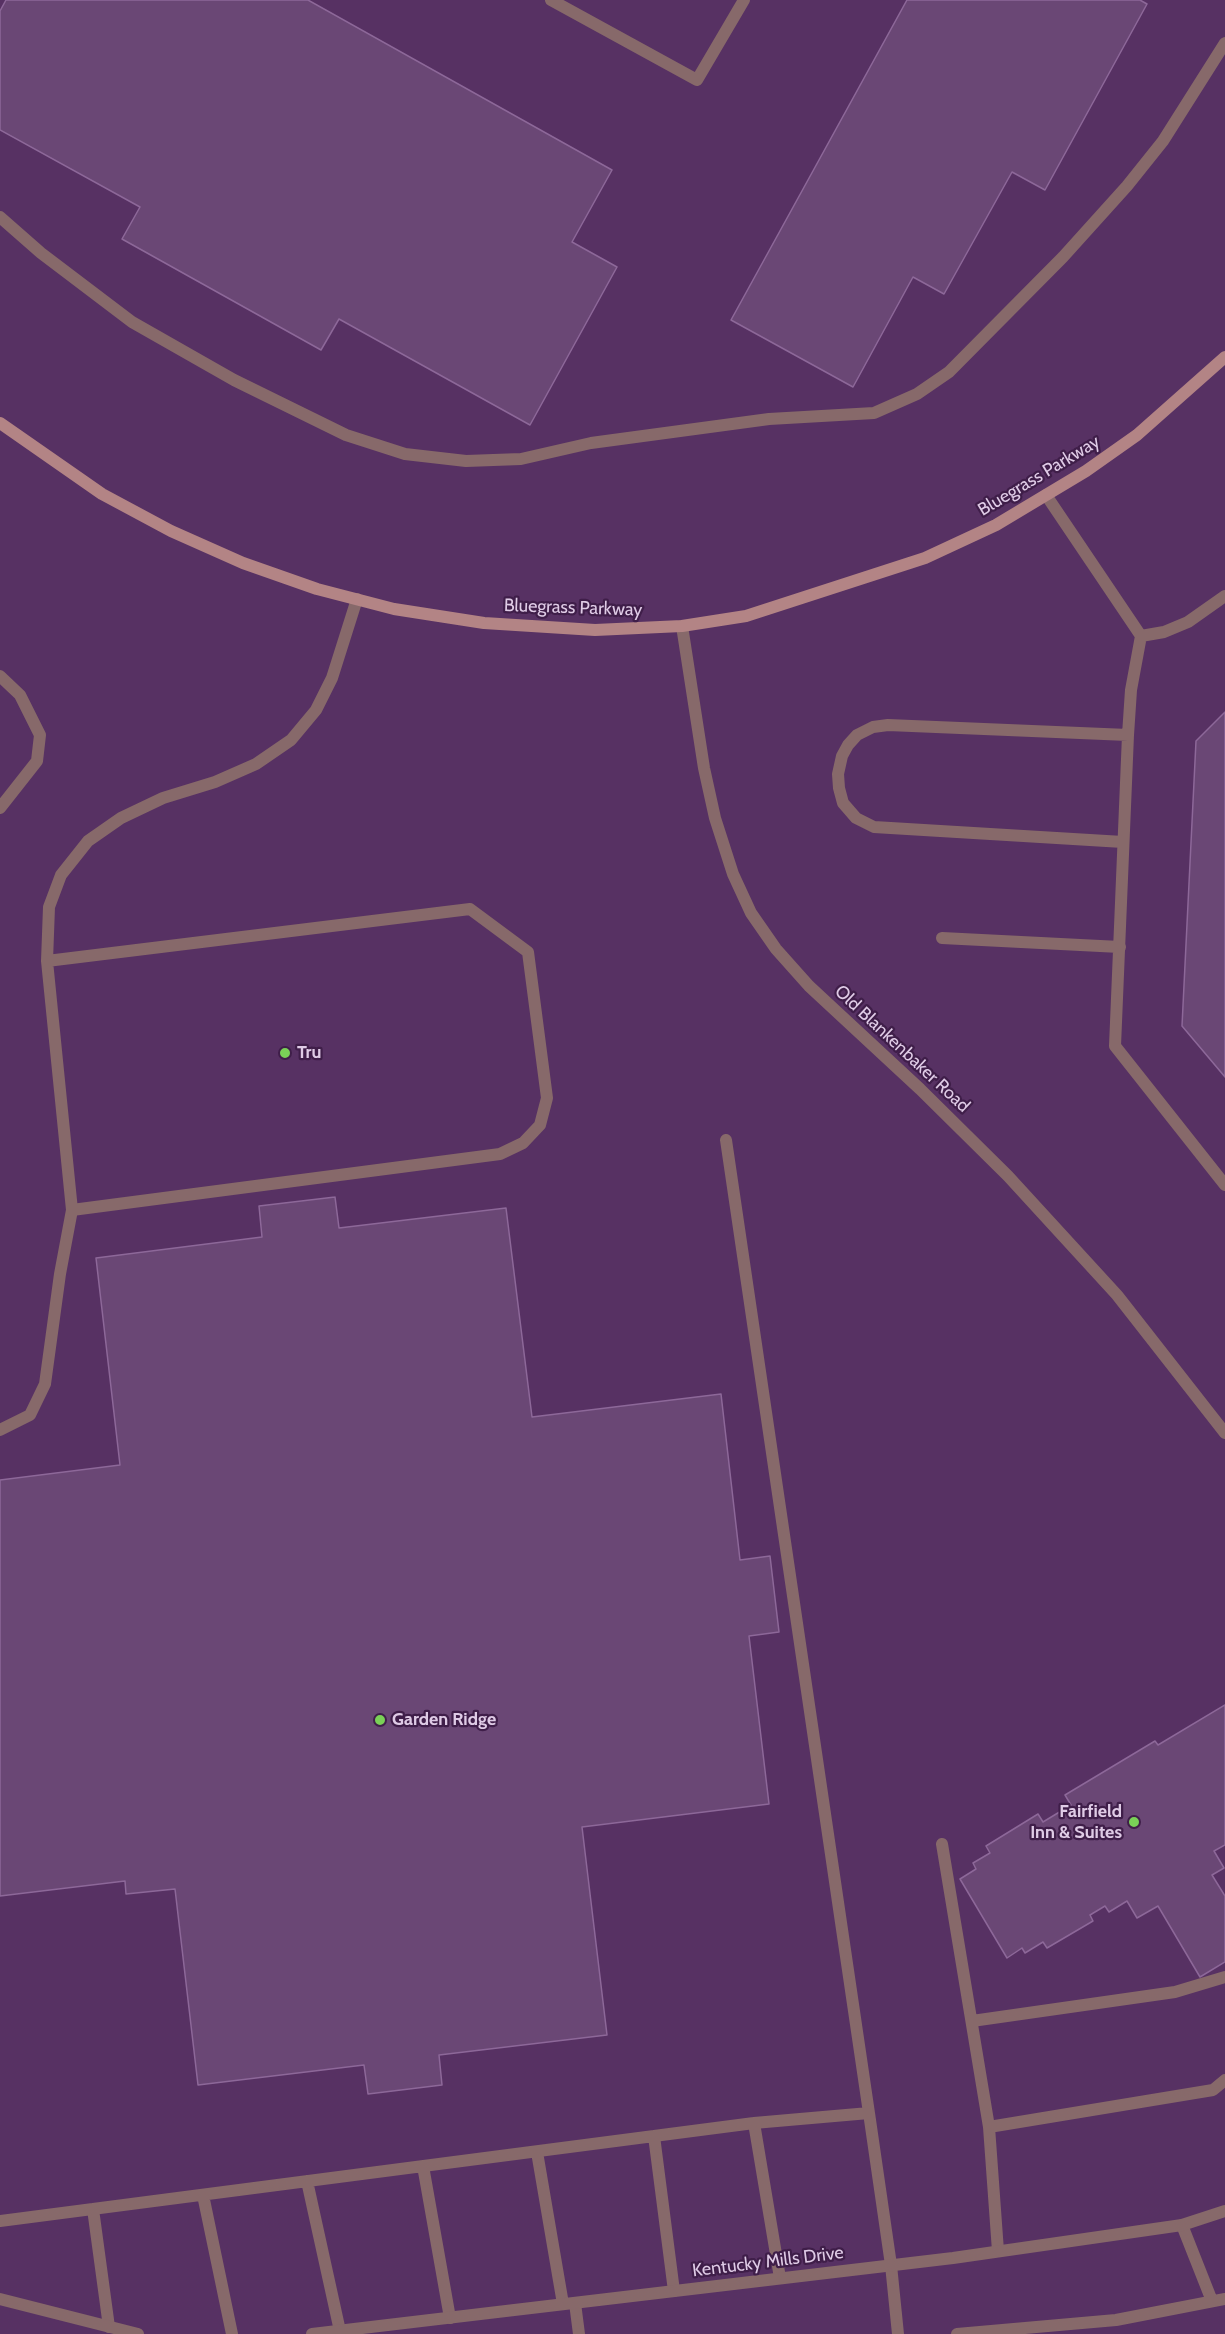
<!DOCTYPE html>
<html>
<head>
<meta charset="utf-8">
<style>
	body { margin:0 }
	canvas { display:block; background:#4a2854 }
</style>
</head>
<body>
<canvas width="1225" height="2334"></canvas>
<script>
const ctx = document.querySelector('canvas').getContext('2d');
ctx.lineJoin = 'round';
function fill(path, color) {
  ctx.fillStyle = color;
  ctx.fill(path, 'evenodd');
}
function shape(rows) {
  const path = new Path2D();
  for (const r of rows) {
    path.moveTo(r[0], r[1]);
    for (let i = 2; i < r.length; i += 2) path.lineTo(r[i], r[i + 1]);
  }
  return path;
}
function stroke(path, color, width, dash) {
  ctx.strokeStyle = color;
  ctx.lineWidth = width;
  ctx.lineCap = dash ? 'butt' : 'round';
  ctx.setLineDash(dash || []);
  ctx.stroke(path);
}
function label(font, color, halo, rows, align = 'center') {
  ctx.font = font + ' Cabin,sans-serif';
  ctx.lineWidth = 4.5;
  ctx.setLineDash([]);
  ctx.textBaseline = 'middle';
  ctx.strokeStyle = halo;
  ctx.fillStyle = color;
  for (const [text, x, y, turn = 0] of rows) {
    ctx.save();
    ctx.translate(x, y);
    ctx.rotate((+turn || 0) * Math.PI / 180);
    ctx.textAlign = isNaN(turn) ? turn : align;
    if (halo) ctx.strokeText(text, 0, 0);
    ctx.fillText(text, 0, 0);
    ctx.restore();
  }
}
const built = shape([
	[0,0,1225,0,1225,2334,0,2334]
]);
const building = shape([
	[6,0,308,0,612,170,572,242,617,267,530,425,339,319,321,350,122,239,140,207,0,130,0,11,6,0],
	[907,0,1140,0,1147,4,1045,190,1012,172,944,294,913,277,853,387,731,320,907,0],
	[1225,712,1225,1077,1182,1026,1196,741,1225,712],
	[335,1197,339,1228,506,1208,532,1417,721,1394,740,1560,770,1556,779,1632,749,1636,769,1804,582,1827,607,2035,439,2055,442,2085,368,2094,364,2065,198,2085,175,1889,126,1894,125,1881,0,1896,0,1480,120,1465,96,1258,262,1237,259,1206,335,1197],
	[1225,1705,1225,1845,1214,1851,1224,1868,1212,1875,1225,1896,1225,1962,1200,1977,1158,1906,1137,1918,1127,1901,1109,1912,1105,1906,1090,1915,1093,1921,1047,1948,1043,1942,1025,1953,1022,1948,1007,1958,960,1879,976,1869,973,1863,990,1853,986,1846,1038,1814,1043,1822,1071,1805,1065,1795,1155,1741,1158,1745,1225,1705]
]);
const lane = shape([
	[551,0,697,80,744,0],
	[0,217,41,253,132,322,234,380,346,435,405,454,466,461,521,459,591,443,769,419,874,413,917,394,949,372,1063,257,1127,186,1163,141,1225,43],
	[1046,495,1141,636,1131,690,1128,735,1115,1046,1225,1185],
	[1141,636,1164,632,1188,622,1225,596],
	[0,676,20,695,40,735,37,761,0,808],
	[1123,842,874,827,856,818,843,803,839,788,838,774,842,756,848,745,857,735,873,727,888,725,1128,735],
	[942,938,1120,947],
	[47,961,72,1210,500,1154,523,1143,540,1125,547,1098,528,952,470,909,47,961,49,907,61,875,88,841,121,818,163,798,215,782,256,764,291,740,316,710,332,678,357,599],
	[0,1430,30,1415,45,1384,60,1274,72,1210],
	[942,1844,989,2127],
	[972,2021,1175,1992,1225,1977],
	[869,2113,891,2265,898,2334],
	[754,2123,780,2278],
	[654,2136,674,2291],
	[537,2152,563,2304],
	[423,2166,450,2318],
	[307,2181,340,2331],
	[203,2195,232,2334],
	[93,2209,109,2327],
	[0,2221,754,2123,869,2113,726,1140],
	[1182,2225,1212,2301],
	[998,2251,989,2127,1213,2090,1225,2080],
	[575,2303,579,2334],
	[957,2334,1116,2320,1225,2299]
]);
const street = shape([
	[682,626,704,768,715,818,733,874,751,913,776,949,809,986,920,1089,1008,1176,1117,1295,1225,1433],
	[0,2299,138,2334],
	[312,2334,953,2258,1182,2225,1225,2211]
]);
const secondary = shape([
	[0,423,102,494,171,531,243,563,317,589,394,609,484,623,595,630,682,626,746,616,925,558,996,525,1086,471,1137,435,1225,357]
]);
const markers = [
	[285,1053,6,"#7ad157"],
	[380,1720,6,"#7ad157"],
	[1134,1822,6,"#7ad157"]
];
const streetNames = [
	["Bluegrass Parkway",1039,476,-31],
	["Bluegrass Parkway",573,608,2],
	["Old Blankenbaker Road",902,1049,43],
	["Kentucky Mills Drive",768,2262,-7]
];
const poiNames = [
	["Tru",297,1053],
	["Garden Ridge",392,1720],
	["Fairfield",1122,1812,"right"],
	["Inn & Suites",1122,1833,"right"]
];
fill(built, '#573163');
fill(building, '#6a4775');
stroke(building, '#8d6899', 1.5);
stroke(lane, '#87696a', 12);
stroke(street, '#87696a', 12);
stroke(secondary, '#b38485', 12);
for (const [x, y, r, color] of markers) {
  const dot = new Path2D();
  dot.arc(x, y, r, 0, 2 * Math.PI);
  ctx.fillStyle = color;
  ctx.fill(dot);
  stroke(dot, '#3f1e49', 2);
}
label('18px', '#dfcbe6', '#3f1e49', streetNames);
label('bold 18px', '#dfcbe6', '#3f1e49', poiNames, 'left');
</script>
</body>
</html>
